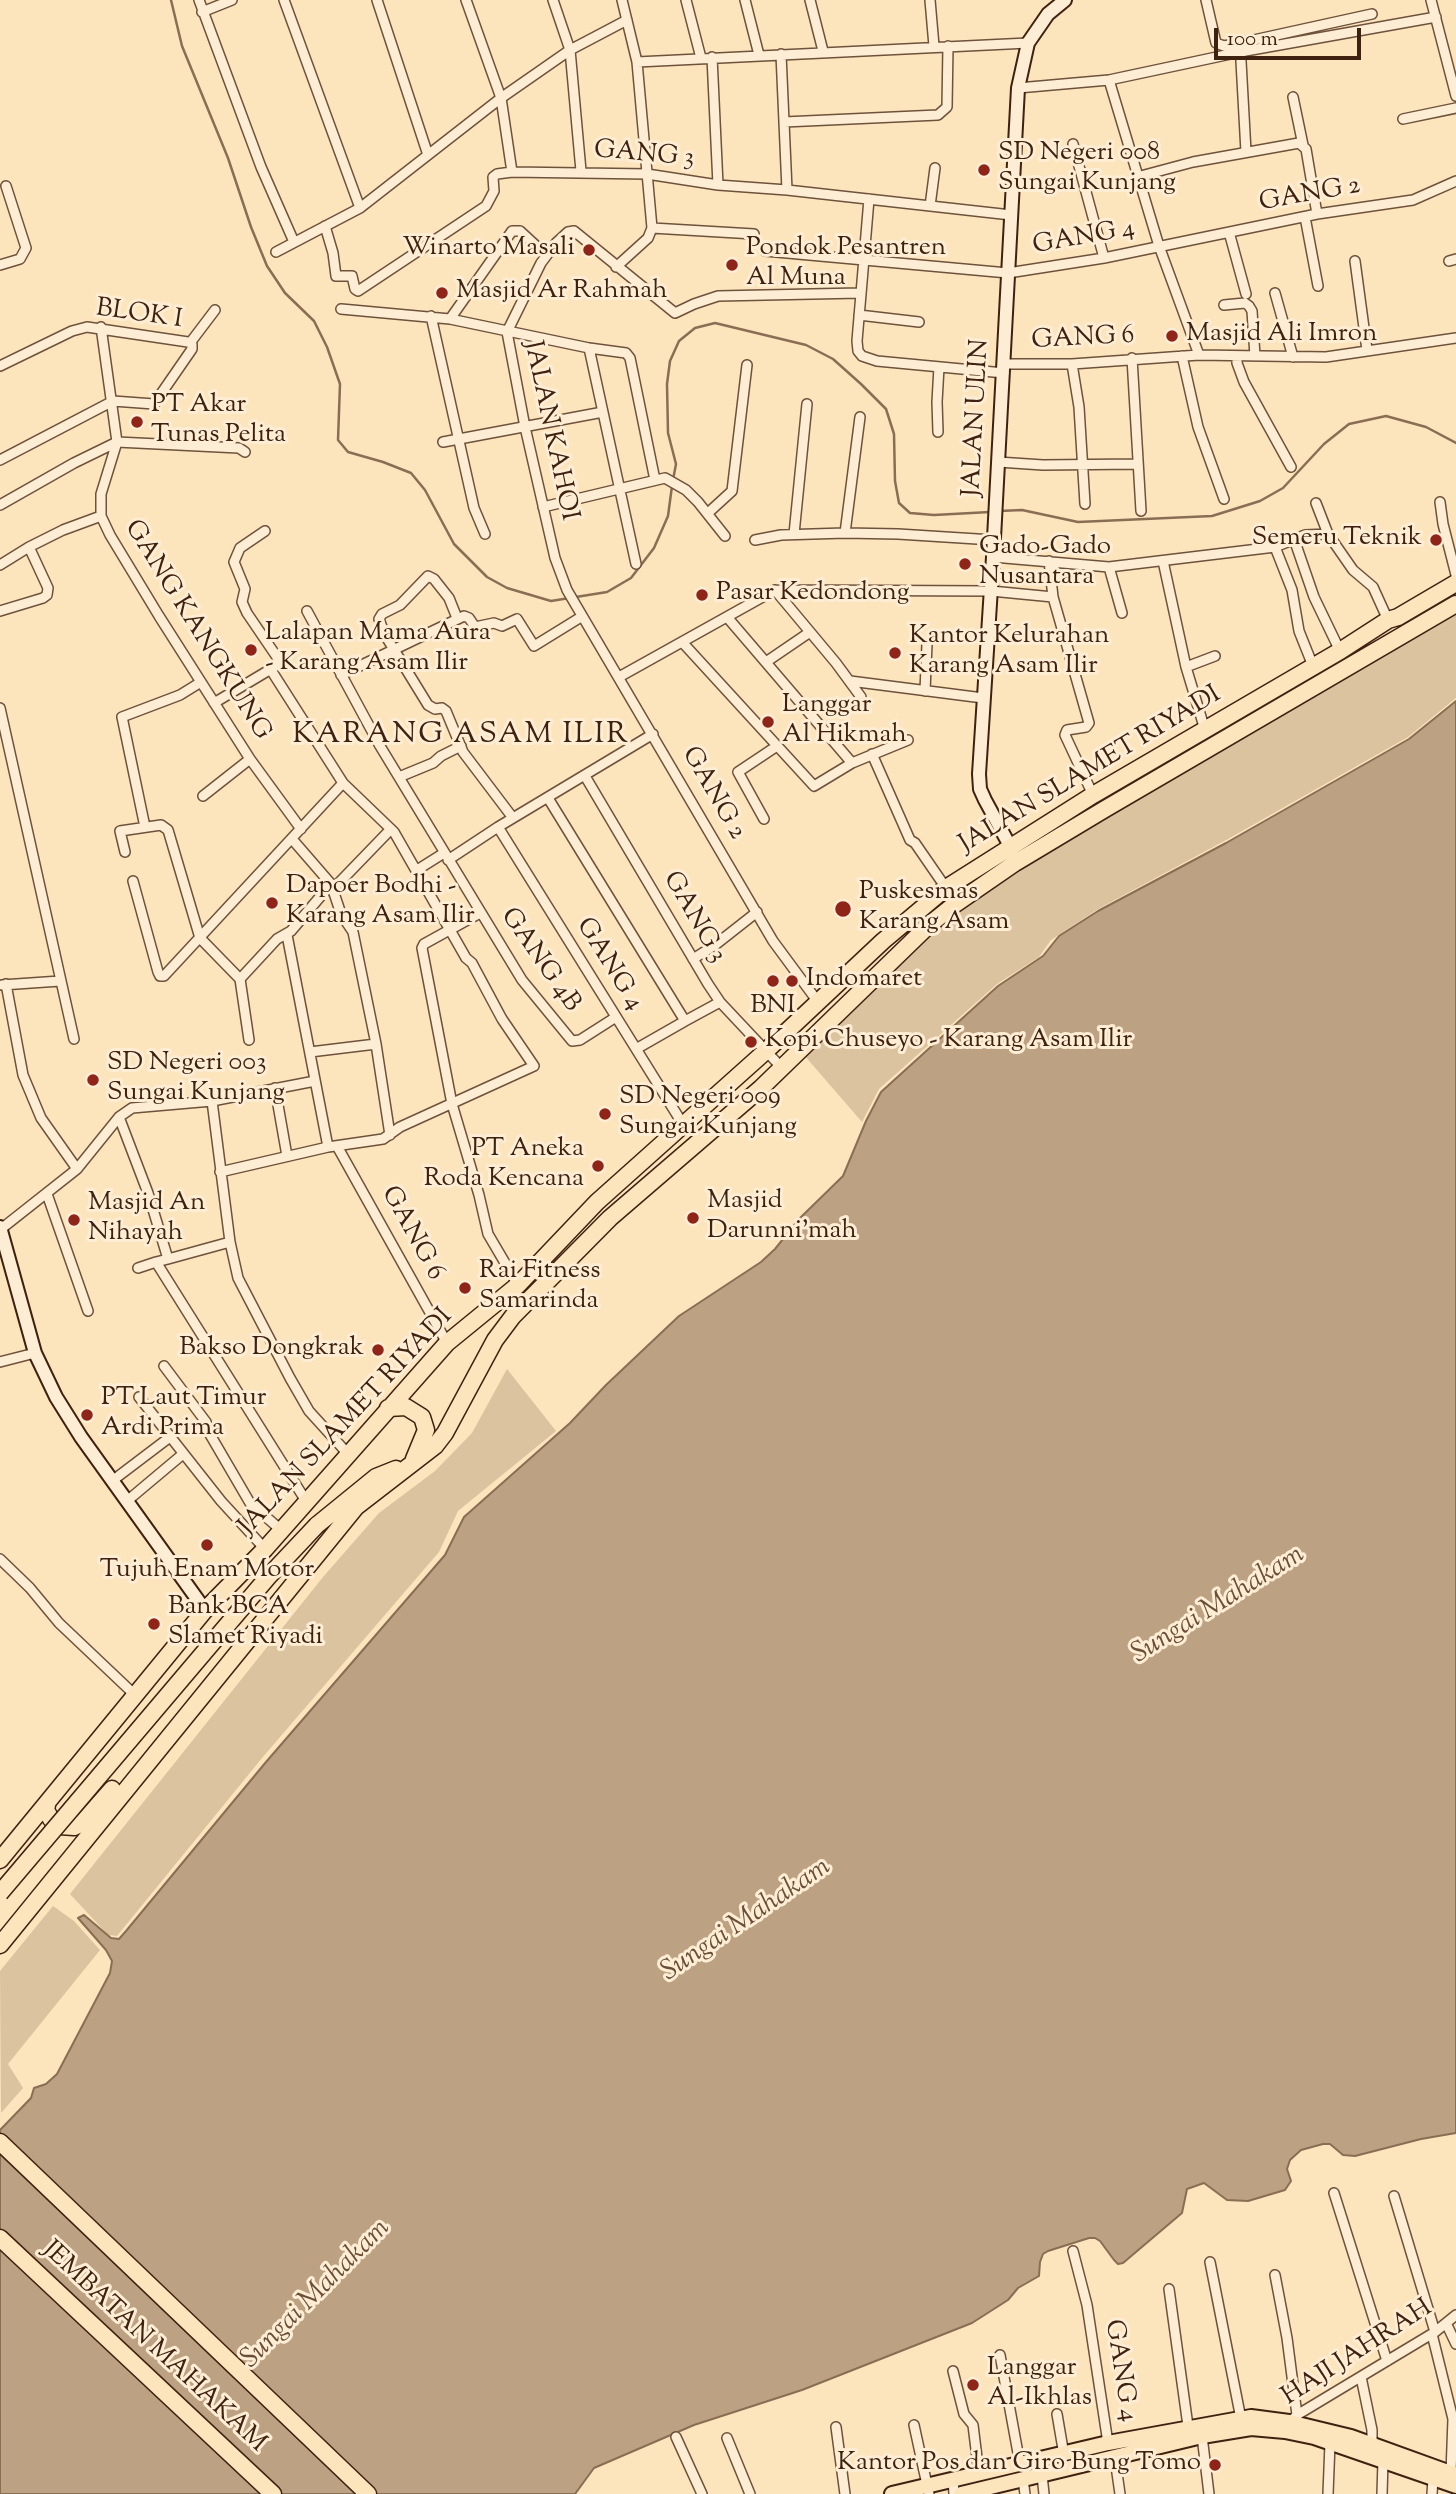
<!DOCTYPE html>
<html>
<head>
<meta charset="utf-8">
<style>
	body { margin:0 }
	#map { position:relative; width:1456px; height:2494px; overflow:hidden; background:#fce4bd; font-family:"Sorts Mill Goudy",serif }
	canvas { display:block }
	.scale { position:absolute; left:1214px; top:28px; width:147px; height:32px; box-sizing:border-box; border:4px solid #3f2110; border-top:0; padding-left:9px; font-size:21px; line-height:24px; white-space:nowrap; color:#3f2110; -webkit-text-stroke:5px #fdedd4; paint-order:stroke }
</style>
</head>
<body>
<div id="map">
<canvas width="1456" height="2494"></canvas>
<div class="scale">100 m</div>
</div>
<script>
const ctx = document.querySelector('canvas').getContext('2d');
ctx.lineJoin = 'round';
function fill(path, color) {
  ctx.fillStyle = color;
  ctx.fill(path, 'evenodd');
}
function shape(rows) {
  const path = new Path2D();
  for (const r of rows) {
    path.moveTo(r[0], r[1]);
    for (let i = 2; i < r.length; i += 2) path.lineTo(r[i], r[i + 1]);
  }
  return path;
}
function stroke(path, color, width, dash) {
  ctx.strokeStyle = color;
  ctx.lineWidth = width;
  ctx.lineCap = dash ? 'butt' : 'round';
  ctx.setLineDash(dash || []);
  ctx.stroke(path);
}
function label(font, color, halo, rows, align = 'center') {
  ctx.font = font + ' "Sorts Mill Goudy",serif';
  ctx.lineWidth = 6;
  ctx.setLineDash([]);
  ctx.textBaseline = 'middle';
  ctx.strokeStyle = halo;
  ctx.fillStyle = color;
  for (const [text, x, y, turn = 0] of rows) {
    ctx.save();
    ctx.translate(x, y);
    ctx.rotate((+turn || 0) * Math.PI / 180);
    ctx.textAlign = isNaN(turn) ? turn : align;
    if (halo) ctx.strokeText(text, 0, 0);
    ctx.fillText(text, 0, 0);
    ctx.restore();
  }
}
const green = shape([
	[1456,614,1456,698,1408,737,1228,839,1098,909,1051,940,1039,957,997,984,879,1089,862,1122,804,1055,939,925,1052,850],
	[507,1369,556,1431,458,1511,439,1552,262,1758,117,1936,108,1935,70,1894,323,1577,379,1513,435,1471,472,1433],
	[53,1906,74,1921,100,1950,8,2064,23,2088,1,2113,0,1971]
]);
const water = shape([
	[1456,701,1456,2133,1421,2139,1355,2156,1343,2155,1330,2144,1323,2144,1301,2150,1290,2160,1287,2169,1291,2181,1285,2190,1248,2201,1227,2200,1204,2183,1187,2189,1182,2213,1123,2263,1118,2264,1114,2260,1100,2241,1095,2238,1089,2238,1048,2251,1043,2254,1040,2262,1039,2276,1018,2288,1008,2300,972,2323,802,2390,694,2425,594,2468,575,2494,0,2494,0,2130,31,2098,34,2088,46,2084,57,2074,110,1973,112,1961,106,1950,78,1918,84,1915,111,1938,119,1939,126,1931,266,1762,445,1555,464,1517,570,1423,606,1385,679,1316,761,1262,775,1249,800,1218,843,1176,866,1121,881,1092,998,986,1043,956,1059,936,1098,911,1226,843,1409,739,1456,701]
]);
const stream = shape([
	[171,0,182,46,228,158,251,227,267,266,285,293,314,321,327,347,340,384,338,440,348,452,383,462,411,473,425,490,454,544,487,577,507,588,551,601,607,592,631,578,654,548,668,516,672,486],
	[673,480,676,464,668,433,667,384,670,361,679,341,695,328,715,323,806,345,833,359,861,384,886,409,894,434,895,481,899,503,910,513,934,515,990,512],
	[1000,511,1022,510,1078,522,1212,516,1260,501,1283,488,1324,444,1349,424,1386,416,1426,427,1456,443]
]);
const street = shape([
	[199,0,261,167,294,242],
	[284,0,360,208],
	[377,0,428,155],
	[466,0,501,98,512,172],
	[553,0,570,50,581,171],
	[686,0,701,58],
	[745,0,759,55],
	[810,0,823,51],
	[930,0,934,46],
	[1206,0,1216,43,1224,46,1240,43,1246,152],
	[1431,0,1456,96],
	[202,12,232,0],
	[1240,43,1372,14],
	[781,54,787,190],
	[712,57,718,185],
	[637,62,1028,43],
	[1109,80,1159,246,1199,355],
	[1018,88,1109,80,1240,52,1436,17],
	[1293,97,1303,145],
	[1403,119,1456,108],
	[784,122,938,115,947,107,948,46],
	[1073,144,1104,258],
	[1137,177,1193,162,1299,143,1306,149,1317,214],
	[869,199,857,341,858,351,862,356,877,361,1004,373],
	[930,206,935,168],
	[1305,217,1318,286],
	[325,226,333,253,336,276,352,276,355,289,358,291,486,206,494,191,493,177,497,174,512,172,647,174,718,185,787,190,1011,215],
	[652,228,754,234],
	[1229,232,1246,294],
	[765,251,1008,273,1104,258,1317,214,1413,200,1456,181],
	[276,252,360,208,501,98,570,50,627,20],
	[1355,261,1367,350],
	[1449,261,1456,259],
	[0,265,20,259,26,248,6,186],
	[616,267,648,238,652,228,637,62,622,0],
	[1275,293,1293,357],
	[1224,305,1245,303,1249,306,1252,311,1255,356],
	[341,309,450,319,589,348,626,353,630,358,655,480],
	[859,315,919,322],
	[431,316,474,508,485,534],
	[450,319,512,231,520,231,546,255],
	[101,327,117,442,101,494,101,516,110,535,159,616,250,759,301,829],
	[190,343,215,310],
	[589,348,636,564],
	[1182,356,1198,427,1224,499],
	[1237,356,1237,363,1244,382,1291,467],
	[1132,358,1141,511],
	[1004,364,1072,364,1199,355,1326,357,1456,338],
	[1072,364,1079,407,1085,504],
	[0,366,72,331,87,327,188,342,192,344,192,349,154,404,113,401,0,460],
	[938,432,937,402,939,367],
	[443,442,603,412],
	[998,462,1043,465,1138,464],
	[1440,502,1443,524,1456,575],
	[1316,503,1328,534,1353,570,1373,587,1388,620],
	[0,505,74,463,117,442,239,448,245,452],
	[543,507,665,478,686,490,698,502,725,536],
	[708,513,732,491,747,365],
	[845,533,860,417],
	[794,534,807,404],
	[1294,539,1314,597,1340,651],
	[755,540,781,535,845,533,898,534,993,540],
	[1275,547,1292,590,1299,631,1313,666],
	[993,557,1109,567,1275,547,1305,535,1328,534],
	[1049,561,1053,597,1089,723,1086,727,1067,730,1065,735,1093,795],
	[1163,561,1186,667,1205,730],
	[0,565,29,547],
	[1109,567,1122,613],
	[775,590,836,663,861,697],
	[0,611,43,598,47,595,48,588,29,547,63,530,101,516],
	[307,611,380,746,522,980,572,1041,580,1040,616,1017],
	[727,617,852,763],
	[457,618,449,598,434,579,428,576,400,605,382,614,379,619,385,635,428,705,435,709,442,708,446,711,463,752,513,818],
	[683,643,814,786,852,763,908,740],
	[766,662,810,632],
	[1186,667,1215,656],
	[271,670,343,783],
	[341,675,464,616,469,618,475,627,494,623,502,626,517,619,534,646,581,617],
	[619,677,775,590,991,591,1053,597],
	[850,681,983,698],
	[925,691,927,644],
	[214,703,281,663,247,613,242,602,245,589,234,562,240,548,265,531],
	[0,708,74,1039],
	[872,754,910,840,915,843,946,888],
	[585,776,708,984,720,1002,782,1068],
	[399,777,433,763,441,756,461,746],
	[203,796,250,759],
	[548,798,685,1021,720,1002],
	[764,819,738,772,777,746],
	[145,827,122,717,180,695,201,682],
	[498,827,684,1126],
	[292,839,331,884,341,914,353,932,376,1044,390,1135],
	[125,852,120,831,161,825,168,830,200,938,240,979],
	[448,860,498,827,653,734],
	[417,870,444,853],
	[133,881,158,972,160,976,164,976,343,783,394,832,466,958,472,963,502,1019,534,1066,400,1127,383,1139,328,1147,220,1172],
	[333,889,391,829],
	[480,913,424,944,422,948,452,1104,479,1195,488,1234,518,1285],
	[287,935,328,1147],
	[693,959,715,945,757,912],
	[6,984,23,1075,41,1118,77,1169],
	[2,985,60,981],
	[818,1002,773,941,567,590,555,558,525,427,507,332,541,263,556,243,568,232,574,231,675,313,694,304,718,296,860,293],
	[249,1040,240,979,277,939,291,931,331,884],
	[636,1049,685,1021],
	[310,1052,376,1044],
	[275,1088,287,1156],
	[212,1101,230,1242,238,1278,290,1378,309,1411,348,1454],
	[119,1117,148,1193,168,1259,156,1262,306,1501],
	[337,1146,447,1343],
	[47,1194,88,1311],
	[1,1229,77,1169,119,1117,132,1108,212,1101,315,1081],
	[168,1259,230,1242],
	[138,1268,156,1262],
	[0,1362,35,1353],
	[164,1366,206,1422,208,1431,250,1503,281,1530],
	[139,1397,221,1501,265,1549],
	[112,1481,170,1437],
	[127,1501,183,1454],
	[0,1559,30,1588,59,1623,136,1696],
	[1334,2193,1387,2361],
	[1394,2196,1435,2332],
	[1073,2251,1087,2305,1108,2443],
	[1210,2262,1242,2424],
	[1275,2275,1287,2338,1297,2415],
	[1169,2289,1188,2426],
	[1446,2323,1456,2344],
	[1432,2334,1453,2419,1451,2473],
	[1000,2355,1020,2464],
	[953,2371,964,2414,973,2425,979,2474],
	[1361,2377,1372,2430,1372,2444],
	[1057,2414,1064,2455],
	[1288,2424,1297,2415,1435,2332,1456,2315],
	[914,2425,929,2494],
	[836,2427,845,2494],
	[1202,2436,1209,2494],
	[676,2437,702,2494],
	[727,2438,750,2494],
	[1115,2459,1120,2494],
	[1042,2475,1044,2494],
	[953,2479,954,2494],
	[1023,2479,1025,2494],
	[1328,2494,1330,2443],
	[1382,2494,1383,2461],
	[1432,2494,1433,2479]
]);
const secondary = shape([
	[1010,846,985,800,980,789,979,774,993,557,1018,88,1028,43,1048,14,1065,0],
	[0,1227,35,1353,56,1397,81,1437,205,1610]
]);
const primary = shape([
	[892,2494,1108,2443,1251,2417,1289,2422,1351,2437,1456,2475],
	[961,2494,1202,2436,1251,2428,1285,2431,1314,2437,1456,2486]
]);
const highway = shape([
	[388,1408,406,1407,422,1417,426,1430,414,1459],
	[317,1525,376,1477,396,1469],
	[47,1805,46,1810,51,1819,59,1826,74,1827,82,1823,112,1789],
	[0,1860,205,1610,265,1549,447,1343,518,1285,597,1202,767,1050,883,941,946,888,1093,795,1340,651,1388,620,1398,617,1456,583],
	[0,1945,356,1507,435,1446,445,1433,495,1340,513,1316,610,1218,761,1088,929,925,954,905,1015,863,1105,809,1456,604],
	[0,2142,368,2494],
	[0,2238,273,2494]
]);
const highwayBridge = shape([
	[0,1893,268,1577,317,1525]
]);
const markers = [
	[984,170,7,"#8f2418"],
	[589,250,7,"#8f2418"],
	[732,265,7,"#8f2418"],
	[442,293,7,"#8f2418"],
	[1172,336,7,"#8f2418"],
	[137,422,7,"#8f2418"],
	[1436,540,7,"#8f2418"],
	[965,564,7,"#8f2418"],
	[702,595,7,"#8f2418"],
	[251,650,7,"#8f2418"],
	[895,653,7,"#8f2418"],
	[768,722,7,"#8f2418"],
	[272,903,7,"#8f2418"],
	[843,909,9,"#8f2418"],
	[773,981,7,"#8f2418"],
	[792,981,7,"#8f2418"],
	[751,1042,7,"#8f2418"],
	[93,1080,7,"#8f2418"],
	[605,1114,7,"#8f2418"],
	[598,1166,7,"#8f2418"],
	[693,1218,7,"#8f2418"],
	[74,1220,7,"#8f2418"],
	[465,1288,7,"#8f2418"],
	[378,1350,7,"#8f2418"],
	[87,1415,7,"#8f2418"],
	[207,1545,7,"#8f2418"],
	[154,1624,7,"#8f2418"],
	[973,2385,7,"#8f2418"],
	[1215,2465,7,"#8f2418"]
];
const poiNames = [
	["SD Negeri 008",998,155],
	["Sungai Kunjang",998,185],
	["Winarto Masali",575,250,"right"],
	["Pondok Pesantren",746,250],
	["Al Muna",746,280],
	["Masjid Ar Rahmah",456,293],
	["Masjid Ali Imron",1186,336],
	["PT Akar",151,407],
	["Tunas Pelita",151,437],
	["Semeru Teknik",1422,540,"right"],
	["Gado-Gado",979,549],
	["Nusantara",979,579],
	["Pasar Kedondong",716,595],
	["Lalapan Mama Aura",265,635],
	["- Karang Asam Ilir",265,665],
	["Kantor Kelurahan",909,638],
	["Karang Asam Ilir",909,668],
	["Langgar",782,707],
	["Al Hikmah",782,737],
	["Dapoer Bodhi -",286,888],
	["Karang Asam Ilir",286,918],
	["Puskesmas",859,894],
	["Karang Asam",859,924],
	["Indomaret",806,981],
	["BNI",773,1008,"center"],
	["Kopi Chuseyo - Karang Asam Ilir",765,1042],
	["SD Negeri 003",107,1065],
	["Sungai Kunjang",107,1095],
	["SD Negeri 009",619,1099],
	["Sungai Kunjang",619,1129],
	["PT Aneka",584,1151,"right"],
	["Roda Kencana",584,1181,"right"],
	["Masjid",707,1203],
	["Darunni'mah",707,1233],
	["Masjid An",88,1205],
	["Nihayah",88,1235],
	["Rai Fitness",479,1273],
	["Samarinda",479,1303],
	["Bakso Dongkrak",364,1350,"right"],
	["PT Laut Timur",101,1400],
	["Ardi Prima",101,1430],
	["Tujuh Enam Motor",207,1572,"center"],
	["Bank BCA",168,1609],
	["Slamet Riyadi",168,1639],
	["Langgar",987,2370],
	["Al-Ikhlas",987,2400],
	["Kantor Pos dan Giro Bung Tomo",1201,2465,"right"]
];
const streetNames = [
	["GANG 3",644,156,5],
	["GANG 2",1310,196,-10],
	["GANG 4",1084,239,-10],
	["BLOK I",139,316,8],
	["GANG 6",1083,340,-3],
	["JALAN ULIN",978,418,-87],
	["JALAN KAHOI",549,431,78],
	["GANG KANGKUNG",196,631,58],
	["JALAN SLAMET RIYADI",1091,771,-31],
	["GANG 2",712,794,60],
	["GANG 3",693,918,60],
	["GANG 4B",539,961,55],
	["GANG 4",608,965,58],
	["GANG 6",411,1234,61],
	["JALAN SLAMET RIYADI",347,1423,-47],
	["JEMBATAN MAHAKAM",153,2348,43],
	["HAJI JAHRAH",1358,2354,-33],
	["GANG 4",1119,2371,81]
];
const waterNames = [
	["Sungai Mahakam",1219,1606,-32],
	["Sungai Mahakam",747,1921,-34],
	["Sungai Mahakam",317,2295,-45]
];
const quarterNames = [
	["KARANG ASAM ILIR",461,737]
];
fill(green, '#dcc3a0');
fill(water, '#bca282');
stroke(water, '#8a6e54', 2);
stroke(stream, '#8a6e54', 2.5);
stroke(street, '#6e523b', 12);
stroke(secondary, '#3f2110', 16);
stroke(primary, '#3f2110', 18);
stroke(highway, '#3f2110', 19);
stroke(street, '#fdedd4', 9);
stroke(secondary, '#fdedd4', 12);
stroke(primary, '#fce4bd', 14);
stroke(highway, '#fce4bd', 16);
stroke(highwayBridge, '#3f2110', 19, []);
stroke(highwayBridge, '#fce4bd', 16);
for (const [x, y, r, color] of markers) {
  const dot = new Path2D();
  dot.arc(x, y, r, 0, 2 * Math.PI);
  ctx.fillStyle = color;
  ctx.fill(dot);
  stroke(dot, '#fdedd4', 2.5);
}
label('26px', '#3f2110', '#fdedd4', poiNames, 'left');
label('26px', '#3f2110', '#fdedd4', streetNames);
label('italic 28px', '#6b4e38', '#fdedd4', waterNames);
ctx.letterSpacing = '2px';
label('30px', '#3f2110', '#fdedd4', quarterNames);
ctx.letterSpacing = '0px';
</script>
</body>
</html>
